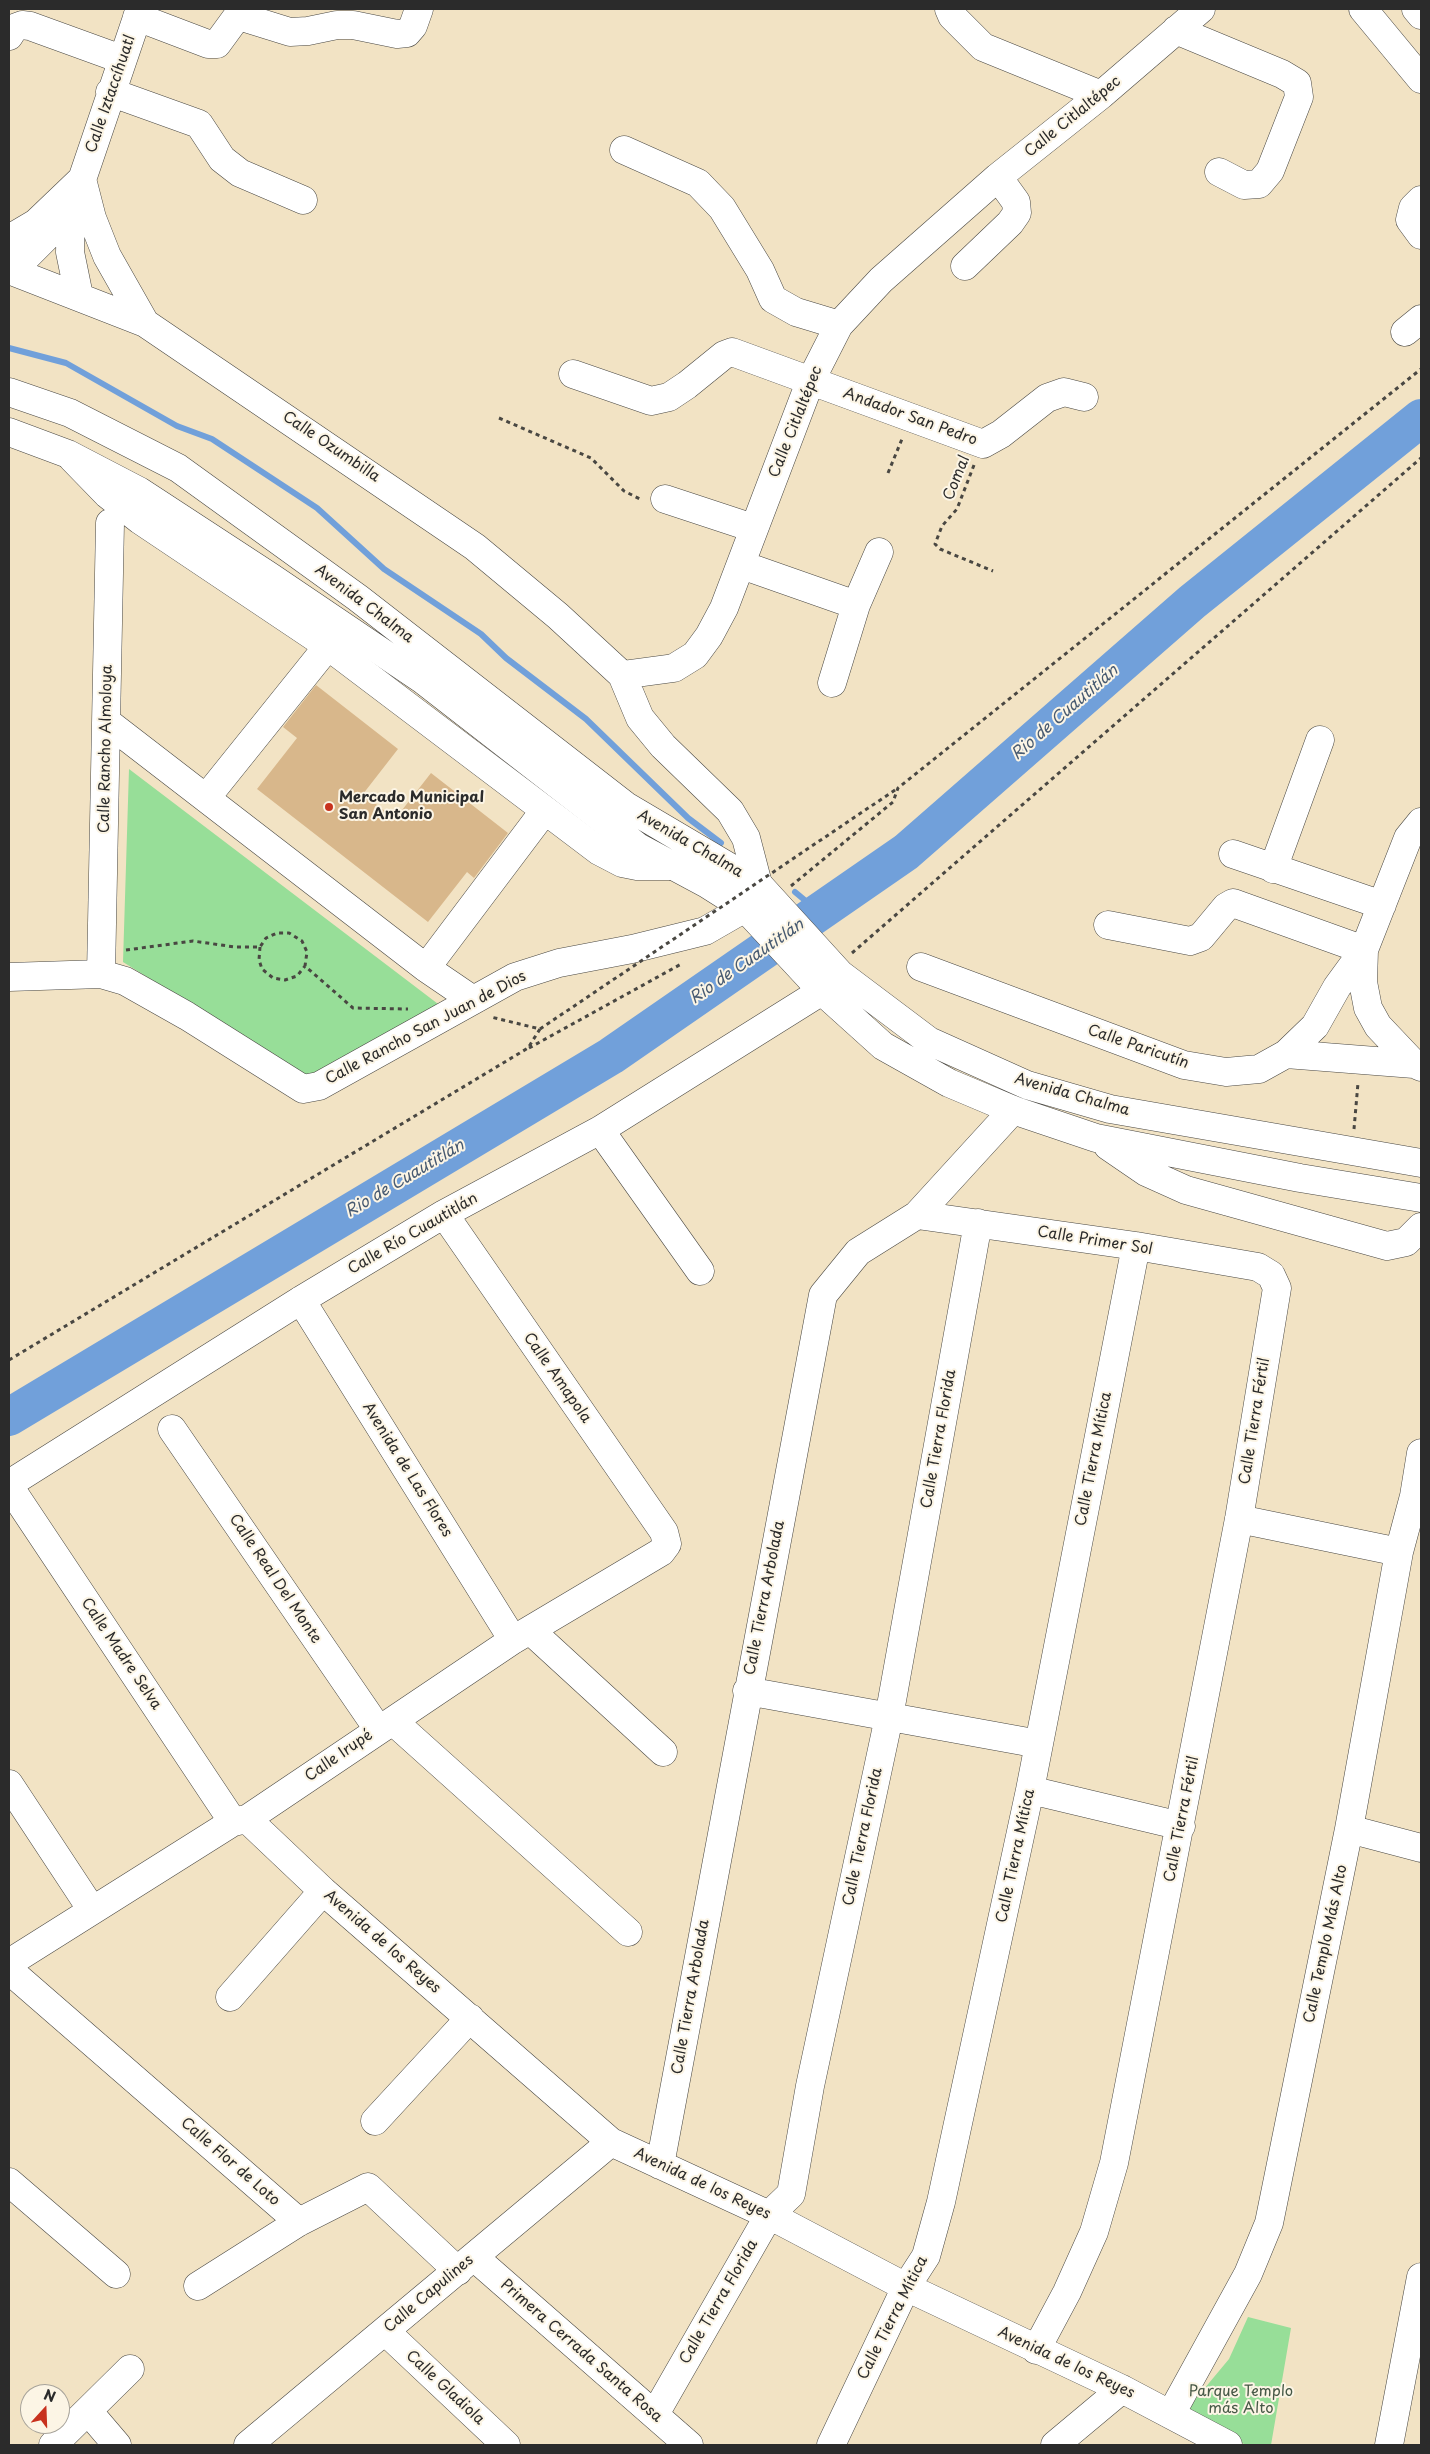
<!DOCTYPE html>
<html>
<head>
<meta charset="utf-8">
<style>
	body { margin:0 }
	#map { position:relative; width:1430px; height:2454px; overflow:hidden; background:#f2e3c4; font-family:"Playpen Sans",sans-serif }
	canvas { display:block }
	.frame { position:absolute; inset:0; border:10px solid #2b2b2b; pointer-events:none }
	.north { position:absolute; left:20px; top:2384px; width:50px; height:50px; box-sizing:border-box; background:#fcf5e5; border:1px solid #a8a49b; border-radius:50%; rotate:20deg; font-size:14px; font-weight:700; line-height:20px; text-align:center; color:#2b2b2b }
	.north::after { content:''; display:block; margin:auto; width:18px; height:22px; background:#c8321e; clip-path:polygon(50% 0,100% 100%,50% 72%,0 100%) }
</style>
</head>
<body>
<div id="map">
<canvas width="1430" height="2454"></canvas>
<div class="frame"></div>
<div class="north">N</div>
</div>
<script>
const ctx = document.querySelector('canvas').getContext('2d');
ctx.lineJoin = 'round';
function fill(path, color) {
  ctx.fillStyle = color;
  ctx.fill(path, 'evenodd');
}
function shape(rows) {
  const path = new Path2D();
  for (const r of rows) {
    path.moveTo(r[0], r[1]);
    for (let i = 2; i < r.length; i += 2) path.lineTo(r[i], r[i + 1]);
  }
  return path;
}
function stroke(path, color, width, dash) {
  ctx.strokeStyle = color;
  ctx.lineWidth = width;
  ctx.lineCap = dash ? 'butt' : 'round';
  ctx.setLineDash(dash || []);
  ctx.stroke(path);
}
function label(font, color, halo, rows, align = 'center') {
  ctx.font = font + ' "Playpen Sans",sans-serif';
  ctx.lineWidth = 4;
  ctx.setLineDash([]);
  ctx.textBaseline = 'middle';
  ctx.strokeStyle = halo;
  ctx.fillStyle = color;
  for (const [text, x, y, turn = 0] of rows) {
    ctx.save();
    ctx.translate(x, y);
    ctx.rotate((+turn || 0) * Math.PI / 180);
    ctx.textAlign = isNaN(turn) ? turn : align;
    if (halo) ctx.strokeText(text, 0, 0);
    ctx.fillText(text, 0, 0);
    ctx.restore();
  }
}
const green = shape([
	[129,769,446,1010,310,1079,123,962],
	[1248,2317,1291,2328,1271,2445,1246,2445,1184,2413,1229,2359]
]);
const stream = shape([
	[9,348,66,363,177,426,212,439,317,508,384,569,481,634,506,658,586,719,688,818,721,843],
	[795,892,819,912]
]);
const river = shape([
	[9,1417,611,1056,906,852,1192,602,1421,418]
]);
const building = shape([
	[316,685,398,749,363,794,395,819,431,773,508,833,474,878,467,872,428,922,257,789,297,738,283,727]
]);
const path = shape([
	[499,418,591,458,624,491,642,500],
	[974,465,957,509,942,526,935,544,940,549,993,571],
	[888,473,902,439],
	[791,886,893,802,898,788,1421,369],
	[260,947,259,960,262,969,273,978,285,980,297,976,305,966],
	[126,950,193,941,235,947,260,947,266,938,277,933,289,933,302,941,307,952,305,966,353,1008,408,1009],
	[852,953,1421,458],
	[529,1048,683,963],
	[1354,1129,1358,1083],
	[9,1360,528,1048,540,1029,491,1017]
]);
const minor = shape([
	[949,9,952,16,983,47,1101,95],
	[1363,9,1421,79],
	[1416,9,1421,15],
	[137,17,208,44,217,44,236,18,245,18,290,32,308,31,337,25,353,25,397,34,407,33,413,26,419,9],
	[1176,30,1282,74,1297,83,1299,97,1270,171,1259,184,1244,185,1219,172],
	[9,36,14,28,22,25,30,26,121,59],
	[110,92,199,124,222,159,240,173,303,200],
	[624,150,698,183,722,208,760,270,773,299,796,312,839,325],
	[1421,200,1413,208,1410,220,1421,235],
	[9,239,36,223,82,179,92,218,107,256,145,323],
	[965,266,1010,223,1017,213,1016,202,998,177],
	[9,270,145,323,475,547,558,616,622,675,640,718,663,746,730,811,746,838,758,884],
	[12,271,68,215],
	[79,296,70,252,71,212,140,9],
	[1405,332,1421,319],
	[573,374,651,401,669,397,687,385,724,355,732,352,983,444,1001,434,1047,398,1064,392,1084,397],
	[73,459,107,494,140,520,328,646,599,851,622,863,637,866,674,866],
	[665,499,753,528],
	[742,565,856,605],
	[622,675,674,668,695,655,709,636,724,608,810,382,839,325,881,280,998,177,1101,95,1201,9],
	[832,683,856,605,879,552],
	[107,722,426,968,473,1000],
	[206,798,328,646],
	[1233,854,1382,905],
	[1273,869,1320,740],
	[1108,925,1190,941,1201,937,1226,907,1233,903,1364,950],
	[1364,950,1363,982,1368,1008,1378,1026,1414,1064],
	[921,967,1184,1065,1226,1072,1259,1069,1286,1054,1414,1064,1421,1067],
	[426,968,545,810],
	[101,974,110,523],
	[9,977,101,974,125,981,187,1016,303,1089,319,1086,515,977,559,963,632,949,705,931,745,908],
	[1286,1054,1315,1026,1337,987,1364,950,1408,838,1421,822],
	[600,1130,700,1271],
	[917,1215,1136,1246,1258,1267,1271,1275,1277,1288,1239,1519,1114,2163,1094,2232,1067,2292,1036,2350],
	[301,1300,513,1640],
	[172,1429,378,1729],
	[9,1484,301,1300,444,1214,600,1130,822,991],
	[9,1486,233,1822],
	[1239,1519,1399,1552],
	[531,1631,663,1752],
	[747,1691,1039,1744],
	[394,1722,628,1932],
	[9,1784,92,1910],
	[1030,1790,1181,1826],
	[247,1819,323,1891,611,2142,769,2215,906,2287,1122,2389,1228,2445],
	[1349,1829,1421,1848],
	[9,1963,233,1822,247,1819,513,1640,661,1552,667,1544,664,1532,444,1214],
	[9,1970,299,2222],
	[230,1997,323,1891],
	[375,2121,470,2018],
	[660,2165,823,1295,858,1252,917,1215,1013,1110],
	[9,2182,116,2274],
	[474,2257,689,2445],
	[198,2286,299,2222,368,2187,458,2271],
	[385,2331,506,2445],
	[88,2411,117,2445],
	[655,2414,769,2215,791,2194,810,2086,889,1717,978,1223],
	[1171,2414,1248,2274,1269,2223,1349,1829,1399,1552,1414,1496,1421,1453],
	[53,2445,130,2369],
	[248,2445,611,2142],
	[831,2445,906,2287,926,2256,941,2202,1030,1790,1136,1246],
	[1055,2445,1122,2389],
	[1389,2445,1421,2277]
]);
const major = shape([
	[9,392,70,413,178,468,358,598,626,806,758,884,840,974,929,1041,1027,1085,1110,1109,1421,1163],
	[9,432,68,454,139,491,269,576,423,680,638,847,707,884,745,908,822,991,883,1046,949,1083,1013,1110,1096,1138,1300,1178,1421,1198],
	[1108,1146,1146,1172,1186,1190,1387,1246,1406,1242,1421,1227]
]);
const pathBridge = shape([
	[540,1029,898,788]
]);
const markers = [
	[329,807,5,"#c8321e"]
];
const streetNames = [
	["Calle Iztaccíhuatl",111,94,-71],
	["Calle Citlaltépec",1073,117,-39],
	["Andador San Pedro",910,417,20],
	["Calle Citlaltépec",796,422,-68],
	["Calle Ozumbilla",331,447,34],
	["Comal",957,478,-68],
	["Avenida Chalma",364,604,37],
	["Calle Rancho Almoloya",106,749,-89],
	["Avenida Chalma",690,844,30],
	["Calle Rancho San Juan de Dios",426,1028,-28],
	["Calle Paricutín",1138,1047,19],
	["Avenida Chalma",1072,1095,16],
	["Calle Río Cuautitlán",413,1234,-30],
	["Calle Primer Sol",1095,1241,9],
	["Calle Amapola",557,1378,55],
	["Calle Tierra Fértil",1255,1421,-81],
	["Calle Tierra Florida",939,1439,-80],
	["Calle Tierra Mítica",1094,1459,-79],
	["Avenida de Las Flores",407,1470,58],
	["Calle Real Del Monte",275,1579,56],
	["Calle Tierra Arbolada",765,1598,-79],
	["Calle Madre Selva",121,1654,56],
	["Calle Irupé",339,1756,-35],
	["Calle Tierra Fértil",1182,1819,-79],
	["Calle Tierra Florida",863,1837,-78],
	["Calle Tierra Mítica",1016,1856,-78],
	["Avenida de los Reyes",382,1942,41],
	["Calle Templo Más Alto",1326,1944,-78],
	["Calle Tierra Arbolada",691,1997,-80],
	["Calle Flor de Loto",230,2162,41],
	["Avenida de los Reyes",702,2184,25],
	["Calle Capulines",429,2294,-40],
	["Calle Tierra Florida",719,2302,-60],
	["Calle Tierra Mítica",893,2318,-63],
	["Primera Cerrada Santa Rosa",581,2351,41],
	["Avenida de los Reyes",1066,2363,25],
	["Calle Gladiola",445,2388,43]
];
const poiNames = [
	["Mercado Municipal",339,798],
	["San Antonio",339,815]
];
const parkNames = [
	["Parque Templo",1241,2392],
	["más Alto",1241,2409]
];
const waterNames = [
	["Rio de Cuautitlán",1065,713,-41],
	["Rio de Cuautitlán",747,962,-35],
	["Rio de Cuautitlán",405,1179,-31]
];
fill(green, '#97de98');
stroke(stream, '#71a0da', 6);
stroke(river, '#71a0da', 38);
fill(building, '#d8b78b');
stroke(minor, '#494742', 29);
stroke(major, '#494742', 29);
stroke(path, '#494742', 3, [4, 4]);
stroke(minor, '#fff', 28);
stroke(major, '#fff', 28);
stroke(pathBridge, '#494742', 3, [4, 4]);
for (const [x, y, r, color] of markers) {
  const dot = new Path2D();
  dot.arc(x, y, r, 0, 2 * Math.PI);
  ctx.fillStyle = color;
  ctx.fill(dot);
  stroke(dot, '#fcf5e5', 2);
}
label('15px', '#2b2b2b', '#fcf5e5', streetNames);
label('bold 15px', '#2b2b2b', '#fcf5e5', poiNames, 'left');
label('15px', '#465846', '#fcf5e5', parkNames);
label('italic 16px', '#475a71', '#fcf5e5', waterNames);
</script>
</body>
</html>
